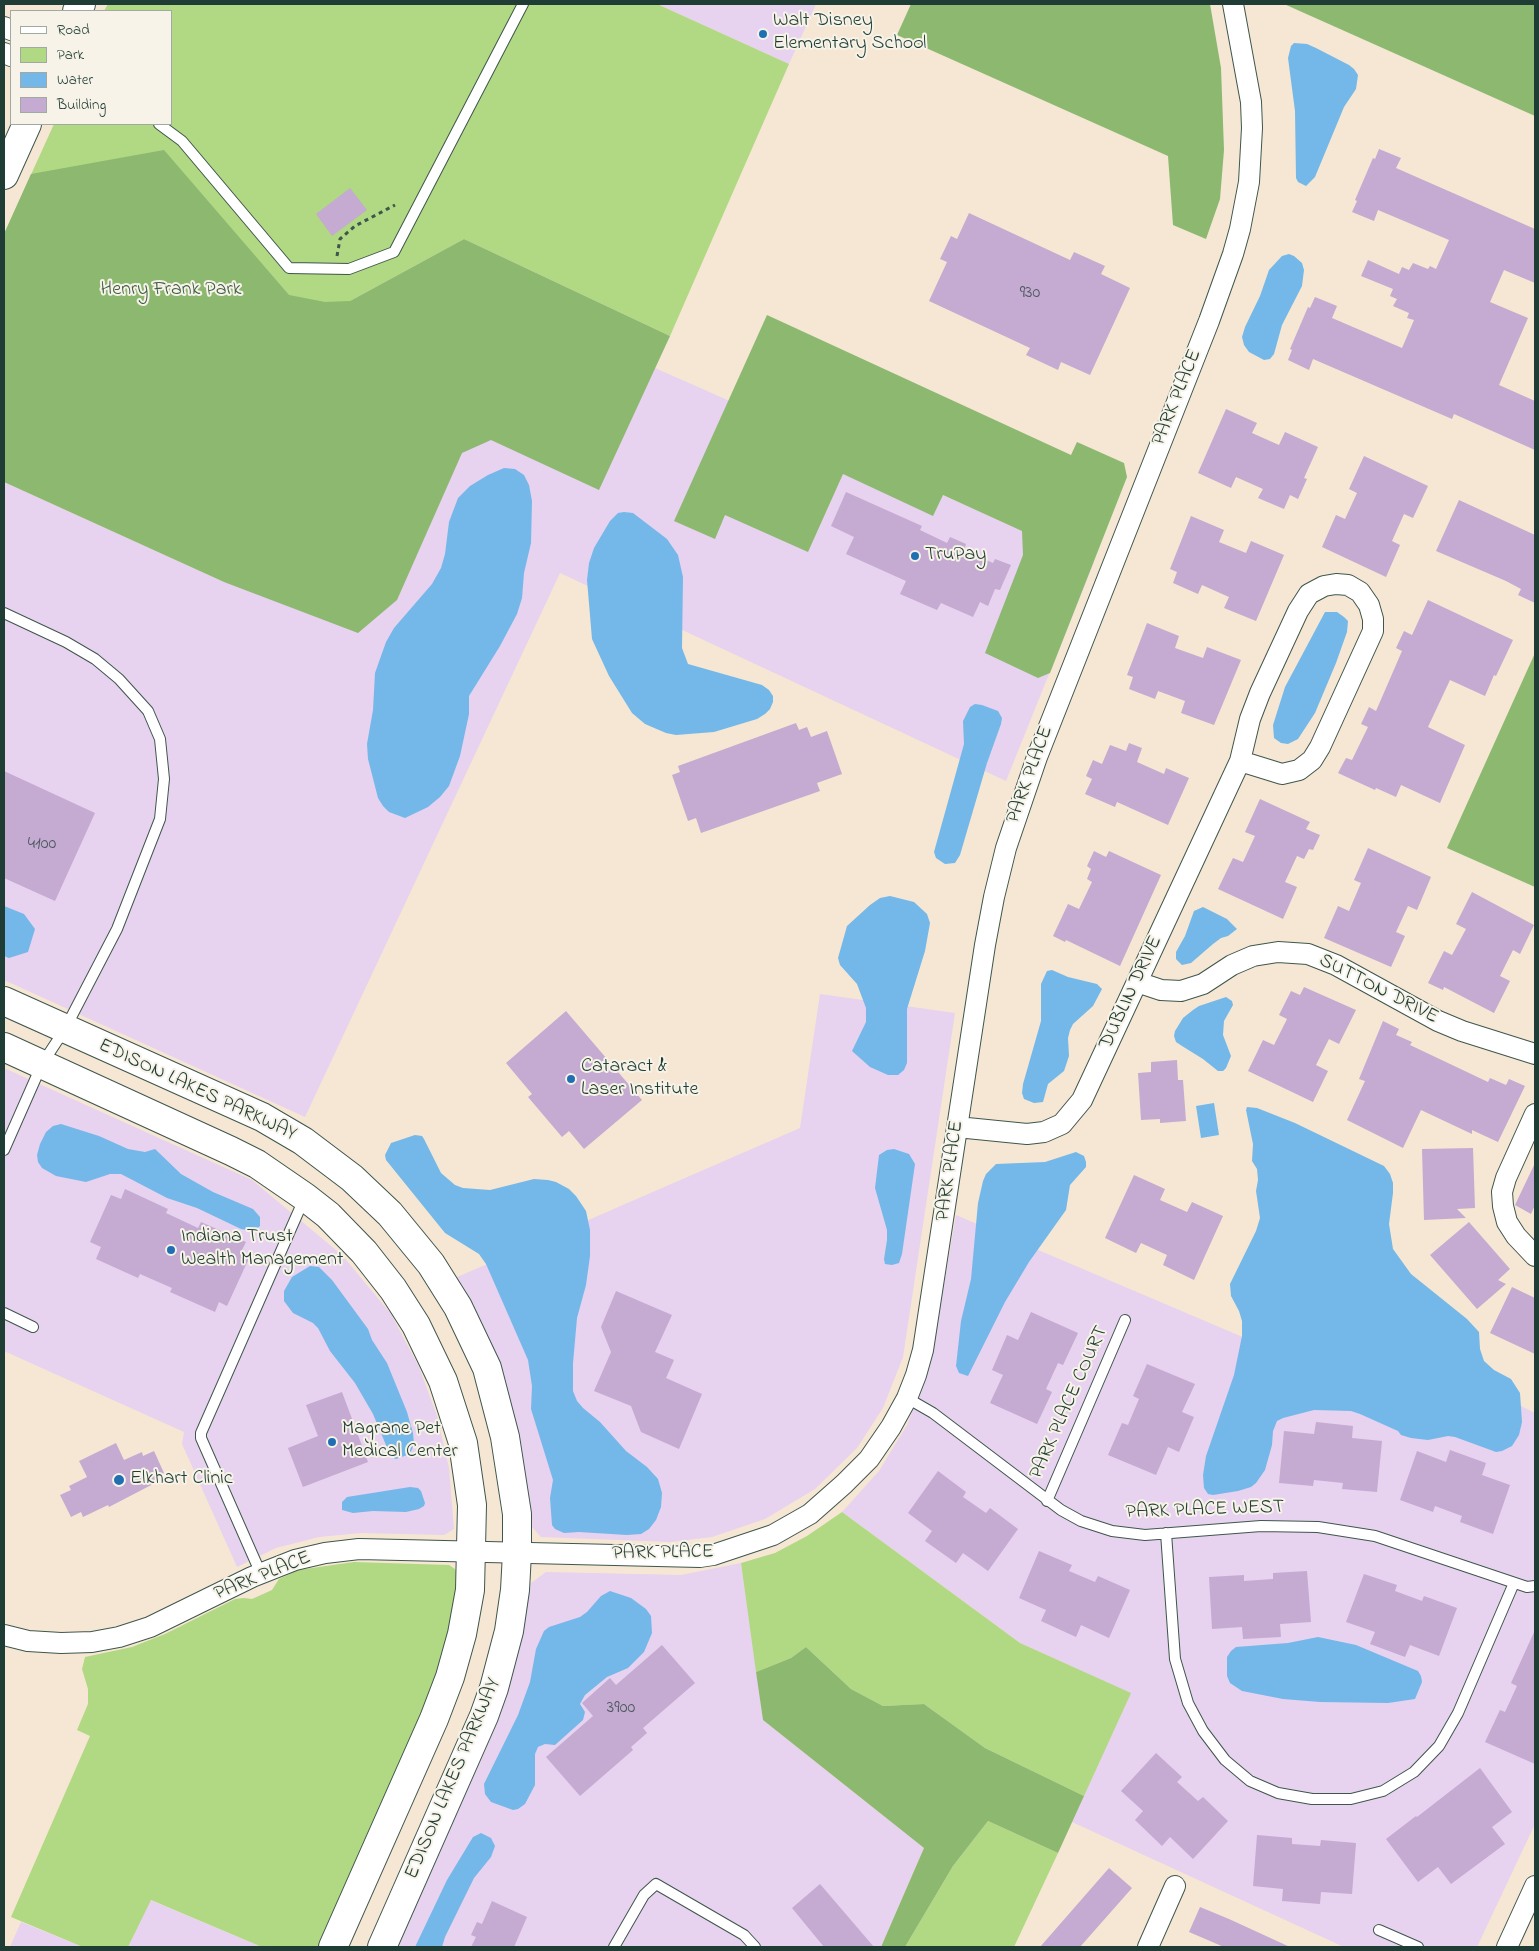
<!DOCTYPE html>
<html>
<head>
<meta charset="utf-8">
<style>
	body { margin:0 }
	#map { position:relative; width:1539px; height:1951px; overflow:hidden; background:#f5e7d3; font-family:"Indie Flower",sans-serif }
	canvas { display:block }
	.frame { position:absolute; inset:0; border:5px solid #1f3d34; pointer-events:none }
	.legend { position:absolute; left:10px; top:10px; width:162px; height:115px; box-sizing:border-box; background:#f7f3e8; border:1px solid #a1aaa0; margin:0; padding:6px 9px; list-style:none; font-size:15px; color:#1f3d34 }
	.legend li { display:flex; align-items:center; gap:10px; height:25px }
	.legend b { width:25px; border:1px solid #a1aaa0 }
</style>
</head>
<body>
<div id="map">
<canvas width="1539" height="1951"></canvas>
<div class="frame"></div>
<ul class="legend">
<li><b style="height:6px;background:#fff"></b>Road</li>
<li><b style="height:14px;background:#b1d882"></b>Park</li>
<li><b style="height:14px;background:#73b8e9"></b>Water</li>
<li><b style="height:14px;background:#c5aad2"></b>Building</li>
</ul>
</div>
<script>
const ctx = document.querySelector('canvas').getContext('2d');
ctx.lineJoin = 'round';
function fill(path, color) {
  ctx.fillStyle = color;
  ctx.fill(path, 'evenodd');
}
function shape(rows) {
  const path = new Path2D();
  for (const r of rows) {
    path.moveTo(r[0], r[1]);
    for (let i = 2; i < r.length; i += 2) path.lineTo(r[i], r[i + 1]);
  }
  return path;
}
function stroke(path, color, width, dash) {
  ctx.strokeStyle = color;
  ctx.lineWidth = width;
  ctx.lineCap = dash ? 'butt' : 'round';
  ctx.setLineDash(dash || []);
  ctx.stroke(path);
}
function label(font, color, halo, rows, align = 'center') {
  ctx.font = font + ' "Indie Flower",sans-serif';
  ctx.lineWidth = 4;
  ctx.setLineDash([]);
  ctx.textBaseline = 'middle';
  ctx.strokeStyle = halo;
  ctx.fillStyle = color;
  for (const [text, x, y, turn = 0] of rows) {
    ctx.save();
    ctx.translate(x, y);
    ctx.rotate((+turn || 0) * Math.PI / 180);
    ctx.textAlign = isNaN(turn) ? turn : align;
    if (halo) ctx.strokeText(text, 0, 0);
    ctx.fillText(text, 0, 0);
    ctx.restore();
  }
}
const built = shape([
	[657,4,816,4,789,64],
	[670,336,655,368,1094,562,1006,781,560,573,305,1117,4,980,4,482,224,582],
	[820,994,955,1013,903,1357,883,1408,857,1448,815,1489,765,1519,712,1537,670,1542,541,1537,531,1526,525,1477,505,1380,481,1323,455,1278,800,1128],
	[4,1068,252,1180,342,1255,391,1314,419,1367,437,1416,449,1468,454,1529,444,1535,361,1533,319,1537,276,1548,237,1567,182,1444,184,1432,4,1351],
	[956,1215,1494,1444,1515,1403,1535,1413,1535,1824,1477,1947,1344,1947,1072,1822,1130,1693,1020,1643,842,1512,879,1471,907,1425,930,1365],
	[741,1563,763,1720,924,1848,881,1947,395,1947,486,1739,516,1660,531,1583,546,1572,681,1575],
	[150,1900,262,1947,128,1947],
	[21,1922,83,1947,10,1947]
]);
const green = shape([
	[108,4,657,4,789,64,670,336,464,239,350,301,4,482,4,234,54,124,171,124,171,11,104,11],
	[842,1512,1020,1643,1131,1693,1084,1796,985,1748,924,1704,883,1706,851,1689,806,1647,791,1658,756,1672,741,1563,775,1553,807,1536],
	[354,1562,449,1565,455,1569,458,1575,457,1587,451,1632,431,1693,319,1947,262,1947,151,1900,128,1947,83,1947,11,1917,90,1736,77,1730,88,1704,88,1689,82,1669,85,1657,132,1647,165,1634,235,1599,244,1598,252,1599,272,1590,279,1579,298,1570],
	[988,1821,1058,1853,1014,1947,905,1947,953,1866]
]);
const forest = shape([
	[911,4,1210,4,1221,68,1224,150,1220,199,1206,239,1173,225,1168,156,897,35],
	[1284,4,1535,4,1535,116],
	[164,150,289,295,325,302,350,301,464,239,670,336,599,490,491,440,462,453,397,600,358,633,224,582,4,482,4,234,31,174],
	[767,315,1071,455,1077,442,1124,463,1127,477,1050,673,1038,678,985,653,1023,555,1022,531,943,495,933,516,843,474,808,552,725,515,715,539,674,521],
	[1535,653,1535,887,1447,848],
	[806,1647,851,1689,883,1706,924,1704,985,1748,1084,1796,1058,1853,988,1821,953,1866,905,1947,881,1947,924,1848,763,1720,756,1672,791,1658]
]);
const water = shape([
	[1294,43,1307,44,1316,48,1349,65,1354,69,1358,75,1356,89,1344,107,1315,177,1306,186,1298,182,1296,178,1295,111,1288,58,1291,46],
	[1289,254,1294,256,1302,263,1304,270,1302,286,1282,325,1274,354,1270,359,1264,360,1249,352,1244,345,1242,337,1245,327,1260,296,1269,270,1282,256],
	[504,468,515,469,524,475,529,485,532,501,531,543,524,573,522,598,517,614,500,646,469,696,469,714,460,756,449,786,440,797,428,807,405,818,389,812,383,806,378,798,368,759,367,744,373,710,375,673,386,642,394,628,432,584,441,568,445,554,449,522,458,498,470,486,488,475],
	[624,512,633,513,667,539,678,555,683,577,682,648,688,664,762,685,769,690,773,696,773,702,770,709,765,714,757,719,714,732,676,735,666,733,645,724,632,713,609,676,592,639,587,580,589,563,594,548,610,521,618,513],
	[1325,612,1337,612,1344,617,1348,621,1347,632,1336,663,1315,713,1298,739,1288,744,1281,743,1274,738,1273,725,1285,687],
	[975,704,982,705,998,711,1002,718,1001,724,987,763,960,855,955,863,945,864,936,858,934,852,964,744,963,721,970,707],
	[890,896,914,902,927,914,930,923,925,951,907,1009,907,1063,904,1070,898,1075,888,1075,870,1067,852,1051,866,1022,866,1008,857,984,840,965,838,958,847,926,870,905,880,898],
	[4,906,24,914,35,929,28,952,9,958,4,956],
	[1203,907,1227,919,1237,929,1228,936,1221,938,1213,944,1191,963,1182,965,1176,959,1176,952,1185,936,1194,911],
	[1052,970,1068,977,1097,984,1102,989,1093,1006,1073,1024,1070,1030,1068,1038,1069,1056,1064,1071,1048,1084,1043,1102,1034,1103,1024,1099,1022,1093,1023,1084,1041,1021,1041,984,1047,971],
	[1226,997,1232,1001,1233,1005,1224,1021,1223,1035,1231,1056,1226,1068,1223,1071,1218,1071,1203,1059,1182,1046,1176,1042,1174,1036,1175,1031,1183,1018,1193,1010,1199,1006],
	[1214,1103,1219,1135,1201,1138,1196,1106],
	[1247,1107,1257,1108,1295,1123,1384,1166,1390,1174,1393,1183,1393,1193,1389,1224,1393,1249,1411,1274,1467,1319,1479,1332,1480,1349,1484,1361,1494,1370,1511,1379,1520,1393,1522,1422,1519,1435,1512,1446,1502,1451,1496,1452,1455,1437,1448,1436,1428,1440,1411,1438,1401,1435,1398,1431,1360,1414,1351,1411,1314,1410,1283,1418,1277,1421,1273,1431,1272,1445,1265,1470,1256,1483,1251,1487,1238,1491,1213,1495,1208,1494,1204,1488,1203,1475,1206,1456,1234,1375,1242,1336,1242,1321,1239,1311,1231,1296,1230,1284,1256,1231,1260,1218,1256,1191,1258,1180,1257,1169,1252,1161,1253,1144,1246,1110],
	[61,1124,99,1136,128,1149,145,1152,155,1149,181,1174,213,1192,253,1209,260,1217,260,1226,254,1231,241,1229,197,1208,167,1198,121,1174,110,1174,86,1182,56,1176,42,1168,38,1162,37,1155,40,1144,46,1132,53,1126],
	[415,1135,422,1136,424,1139,441,1173,455,1185,463,1188,490,1190,534,1179,548,1180,556,1182,569,1189,576,1196,586,1211,590,1230,590,1256,586,1285,577,1318,573,1363,573,1391,577,1401,583,1408,600,1422,626,1451,647,1467,658,1479,662,1493,661,1507,656,1520,649,1529,641,1534,627,1535,579,1532,564,1533,555,1529,552,1525,550,1498,553,1480,531,1409,532,1386,528,1360,486,1264,479,1254,445,1233,386,1160,385,1155,391,1143],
	[894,1149,909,1154,915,1164,902,1254,899,1263,892,1265,885,1264,884,1259,887,1240,887,1230,875,1188,879,1155,887,1150],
	[1076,1152,1084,1156,1086,1162,1086,1167,1070,1185,1066,1210,1029,1262,1005,1302,968,1376,959,1373,956,1366,961,1321,971,1279,978,1203,983,1181,986,1174,996,1164,1045,1162],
	[310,1266,319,1267,332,1280,368,1329,372,1340,387,1363,407,1412,413,1433,414,1444,410,1454,396,1459,391,1457,373,1414,355,1383,330,1351,318,1328,313,1323,293,1313,284,1301,284,1291,292,1277],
	[410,1487,418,1488,421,1491,425,1503,424,1506,419,1509,406,1512,373,1511,353,1513,342,1510,342,1502,347,1497],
	[610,1591,631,1598,646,1609,651,1616,652,1633,644,1652,628,1668,607,1677,585,1695,580,1704,585,1712,583,1720,555,1745,545,1744,538,1747,535,1754,535,1785,525,1804,518,1809,513,1810,491,1802,485,1794,484,1784,518,1715,530,1682,536,1649,544,1631,549,1627,580,1617,587,1612,601,1596],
	[1318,1637,1356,1645,1418,1671,1421,1676,1422,1682,1415,1699,1388,1703,1320,1702,1283,1699,1242,1691,1230,1683,1227,1676,1227,1657,1231,1651,1236,1647,1288,1643],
	[481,1833,491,1838,495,1846,491,1857,474,1878,445,1937,442,1947,415,1947,447,1880,473,1837]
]);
const building = shape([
	[1379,149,1401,158,1396,168,1535,229,1535,283,1504,270,1490,302,1528,318,1499,385,1535,401,1535,450,1454,414,1452,419,1313,359,1309,370,1288,360,1292,350,1290,349,1308,307,1310,308,1315,297,1337,306,1332,318,1402,348,1414,320,1407,318,1409,313,1393,306,1397,299,1390,296,1393,289,1361,276,1368,260,1399,274,1402,267,1409,270,1413,263,1428,269,1430,266,1436,269,1449,240,1378,210,1374,221,1352,212,1357,201,1355,200,1373,158,1375,159],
	[350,188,367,210,332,236,316,214],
	[969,213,1070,260,1074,252,1105,266,1101,274,1130,288,1090,375,1061,362,1058,370,1026,355,1030,348,929,301,947,262,940,259,951,236,957,239],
	[1226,409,1257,423,1252,433,1279,445,1285,432,1318,447,1304,478,1307,479,1298,499,1290,495,1284,509,1258,498,1263,489,1236,477,1231,488,1198,473],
	[1364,456,1428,486,1413,518,1404,514,1392,541,1400,545,1386,577,1322,547,1336,515,1345,519,1357,493,1349,489],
	[846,492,922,526,920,530,947,543,950,537,966,544,964,550,993,563,995,559,1011,565,1000,590,995,589,988,606,980,602,973,617,941,603,937,610,900,594,906,581,846,554,854,537,831,526],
	[1459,500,1535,535,1535,603,1518,595,1521,589,1506,581,1436,551],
	[1191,516,1224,530,1219,542,1246,553,1251,541,1284,555,1256,621,1224,608,1229,597,1202,585,1198,594,1173,583,1177,572,1170,569],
	[1428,600,1513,640,1496,676,1494,675,1485,696,1450,680,1428,727,1465,745,1440,803,1401,785,1396,797,1376,788,1375,790,1338,773,1346,758,1352,760,1368,727,1361,724,1369,707,1376,711,1402,651,1396,648,1404,631,1412,635],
	[1147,623,1179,636,1175,648,1203,658,1207,647,1241,660,1214,725,1181,713,1185,701,1158,691,1155,699,1129,689,1133,677,1127,675],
	[796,723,799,730,807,727,811,737,827,731,842,774,817,783,820,791,701,833,696,818,688,821,672,775,680,772,678,766],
	[1129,743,1142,748,1137,762,1164,774,1166,768,1189,778,1168,825,1117,802,1115,807,1085,794,1092,779,1086,776,1093,760,1102,764,1110,745,1126,751],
	[4,771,95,813,55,901,4,878],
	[1260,799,1310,822,1306,829,1320,835,1313,850,1309,849,1304,859,1297,856,1285,882,1297,887,1283,919,1218,889,1233,858,1243,862,1255,836,1245,832],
	[1368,848,1431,877,1417,910,1408,906,1396,932,1405,936,1391,967,1324,938,1338,906,1349,911,1361,883,1354,880],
	[1094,851,1106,857,1109,851,1161,875,1120,966,1066,940,1065,942,1053,936,1068,904,1079,909,1092,882,1087,879,1091,869,1087,866],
	[1472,892,1534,925,1520,954,1513,950,1500,976,1510,981,1494,1013,1444,987,1443,990,1428,983,1444,951,1452,955,1466,929,1456,924],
	[1304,987,1356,1010,1339,1044,1329,1039,1316,1065,1328,1071,1313,1102,1248,1071,1263,1040,1274,1045,1287,1019,1279,1015,1291,991,1300,995],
	[566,1011,642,1100,584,1149,569,1131,562,1137,528,1097,532,1094,506,1063],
	[1383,1021,1399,1029,1396,1035,1412,1042,1410,1045,1488,1082,1490,1078,1506,1085,1509,1079,1525,1086,1498,1142,1472,1130,1472,1134,1421,1110,1403,1148,1347,1120,1365,1081,1359,1079],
	[1177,1060,1178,1080,1183,1080,1186,1121,1160,1123,1160,1119,1141,1120,1138,1073,1151,1072,1151,1062],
	[1473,1148,1475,1208,1457,1209,1466,1218,1424,1220,1422,1149],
	[1535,1163,1535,1205,1531,1214,1515,1205],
	[1134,1175,1165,1189,1160,1200,1187,1212,1192,1202,1223,1216,1194,1280,1163,1265,1167,1255,1141,1243,1136,1253,1105,1238],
	[125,1189,168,1209,166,1213,198,1228,201,1222,246,1242,241,1252,250,1256,227,1306,219,1302,215,1312,170,1292,172,1288,140,1274,138,1278,96,1259,101,1247,90,1242,111,1195,121,1199],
	[1469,1222,1510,1269,1498,1280,1506,1284,1477,1309,1430,1255],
	[1512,1287,1535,1298,1535,1354,1490,1333],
	[616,1291,672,1315,655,1352,674,1360,666,1378,702,1394,679,1449,641,1432,631,1406,594,1391,611,1352,601,1327],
	[1031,1312,1078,1333,1063,1365,1058,1363,1046,1389,1052,1392,1037,1424,990,1403,1003,1375,992,1370,1007,1335,1018,1340],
	[1147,1364,1195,1384,1182,1412,1194,1417,1179,1452,1168,1447,1156,1475,1108,1455,1122,1423,1128,1425,1139,1399,1133,1396],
	[342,1392,368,1462,303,1487,288,1448,318,1436,306,1405],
	[1316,1422,1353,1426,1352,1438,1382,1441,1377,1492,1342,1489,1343,1483,1314,1480,1313,1486,1279,1483,1284,1431,1314,1434],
	[116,1443,124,1460,142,1452,143,1456,154,1451,164,1473,155,1477,157,1482,109,1507,108,1505,83,1517,81,1512,71,1517,60,1495,71,1490,69,1486,87,1477,79,1461],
	[1450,1450,1486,1463,1482,1475,1510,1485,1493,1534,1460,1522,1462,1516,1435,1506,1433,1512,1400,1500,1417,1451,1446,1462],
	[938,1471,966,1492,963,1497,986,1513,990,1508,1018,1529,988,1571,963,1553,956,1563,925,1541,932,1531,908,1513],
	[1039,1551,1072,1565,1069,1571,1095,1582,1098,1576,1130,1590,1109,1638,1081,1625,1076,1637,1041,1621,1046,1610,1019,1598],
	[1307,1571,1311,1622,1280,1624,1281,1637,1243,1639,1242,1627,1212,1629,1209,1577,1244,1575,1244,1581,1273,1579,1273,1573],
	[1364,1574,1397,1585,1395,1591,1422,1601,1424,1596,1457,1608,1439,1656,1410,1645,1405,1657,1370,1644,1375,1632,1346,1622],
	[1535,1630,1535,1764,1485,1742,1500,1710,1505,1712,1517,1686,1511,1683],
	[662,1645,695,1683,643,1728,647,1733,631,1747,633,1750,580,1796,546,1757,593,1716,582,1703,610,1678,616,1685],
	[1156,1753,1182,1777,1177,1782,1198,1801,1203,1797,1228,1821,1193,1859,1170,1837,1162,1846,1135,1820,1143,1811,1121,1791],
	[1480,1768,1512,1812,1492,1827,1505,1844,1451,1884,1438,1867,1418,1882,1386,1839,1416,1816,1417,1817],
	[1257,1835,1292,1838,1292,1844,1320,1846,1321,1840,1356,1843,1352,1894,1321,1892,1320,1904,1282,1901,1283,1889,1253,1886],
	[1109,1868,1132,1888,1080,1947,1040,1947],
	[820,1884,874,1947,824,1947,792,1908],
	[492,1901,527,1917,514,1947,471,1947,476,1937,471,1935,477,1922,482,1924],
	[1200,1907,1229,1919,1290,1947,1224,1947,1189,1932]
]);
const path = shape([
	[337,256,340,239,355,226,395,205]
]);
const lane = shape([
	[159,124,182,141,289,268,349,269,394,252,523,4],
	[4,613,66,642,95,659,119,679,148,711,160,739,164,779,160,819,117,929,65,1029,42,1064,4,1150],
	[4,1313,33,1327],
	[907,1398,933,1413,1061,1510,1081,1521,1112,1531,1145,1535,1261,1526,1318,1527,1375,1536,1527,1587,1535,1586],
	[1047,1501,1125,1320],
	[1166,1533,1175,1659,1188,1703,1203,1731,1225,1760,1250,1781,1278,1793,1312,1799,1351,1799,1383,1791,1414,1772,1439,1746,1458,1713,1514,1583],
	[261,1574,201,1438,201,1433,304,1199],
	[1379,1930,1418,1947],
	[614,1947,644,1895,656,1884,744,1935,755,1947]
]);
const street = shape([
	[4,27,11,30],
	[4,53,11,56],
	[1137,982,1161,990,1181,991,1203,984,1232,965,1253,956,1278,952,1308,954,1336,965,1438,1021,1462,1031,1535,1054],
	[1535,1114,1506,1178,1502,1192,1503,1206,1507,1222,1516,1236,1535,1256],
	[957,1127,1027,1134,1044,1132,1062,1124,1082,1100,1240,761,1250,719,1260,693,1298,611,1309,594,1324,586,1336,584,1348,585,1360,592,1369,605,1373,619,1373,631,1320,747,1312,760,1299,770,1282,774,1240,761],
	[4,1635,28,1641,61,1643,92,1642,119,1637,150,1627,252,1577,295,1560,325,1553,359,1549,700,1557,713,1555,773,1535,810,1514,844,1484,869,1459,891,1427,907,1398,916,1375,923,1350,985,945,994,897,1006,848,1037,757,1209,321,1233,254,1240,229,1249,182,1252,128,1251,102,1233,4],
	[1148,1947,1175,1886],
	[1507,1947,1535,1886]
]);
const secondary = shape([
	[77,11,81,4],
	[4,175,27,124],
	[4,1001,262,1117,303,1141,352,1178,390,1214,431,1264,458,1307,487,1368,505,1437,517,1514,517,1553,515,1590,509,1631,494,1688,484,1716,382,1947],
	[4,1047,231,1151,257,1164,305,1197,328,1215,364,1252,393,1289,416,1325,443,1381,463,1443,472,1505,470,1590,462,1634,450,1677,434,1719,333,1947]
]);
const markers = [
	[763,34,5,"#1f6fb2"],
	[915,556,5,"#1f6fb2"],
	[571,1079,5,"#1f6fb2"],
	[171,1250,5,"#1f6fb2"],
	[332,1442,5,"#1f6fb2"],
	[119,1480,6,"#1f6fb2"]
];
const numberNames = [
	["930",1030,294],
	["4100",42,845],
	["3900",621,1709]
];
const poiNames = [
	["Walt Disney",773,22],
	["Elementary School",773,45],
	["TruPay",925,556],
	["Cataract &",581,1068],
	["Laser Institute",581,1091],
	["Indiana Trust",181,1238],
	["Wealth Management",181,1261],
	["Magrane Pet",342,1430],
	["Medical Center",342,1453],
	["Elkhart Clinic",130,1480]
];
const parkNames = [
	["Henry Frank Park",171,291]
];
const streetNames = [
	["PARK PLACE",1178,398,-68],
	["PARK PLACE",1031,775,-70],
	["SUTTON DRIVE",1378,990,27],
	["DUBLIN DRIVE",1132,993,-65],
	["EDISON LAKES PARKWAY",197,1091,25],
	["PARK PLACE",951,1171,-82],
	["PARK PLACE COURT",1070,1403,-66],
	["PARK PLACE WEST",1205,1511,-2],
	["PARK PLACE",663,1554,-1],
	["PARK PLACE",263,1577,-22],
	["EDISON LAKES PARKWAY",454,1779,-67]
];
fill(built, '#e7d2ef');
fill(green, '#b1d882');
fill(forest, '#8cb870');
fill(water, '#73b8e9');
fill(building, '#c5aad2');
stroke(lane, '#3f564c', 12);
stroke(street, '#3f564c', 22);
stroke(secondary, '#3f564c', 30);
stroke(path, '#3f564c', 3, [4, 4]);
stroke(lane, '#fff', 10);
stroke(street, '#fff', 20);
stroke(secondary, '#fff', 28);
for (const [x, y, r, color] of markers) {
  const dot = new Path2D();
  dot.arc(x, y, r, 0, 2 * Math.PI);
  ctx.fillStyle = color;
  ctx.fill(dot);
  stroke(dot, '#f7f3e8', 2);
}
label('18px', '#48585c', null, numberNames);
label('20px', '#1f3d34', '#f7f3e8', poiNames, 'left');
label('20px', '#3c5c44', '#f7f3e8', parkNames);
label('20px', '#1f3d34', '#f7f3e8', streetNames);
</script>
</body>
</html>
